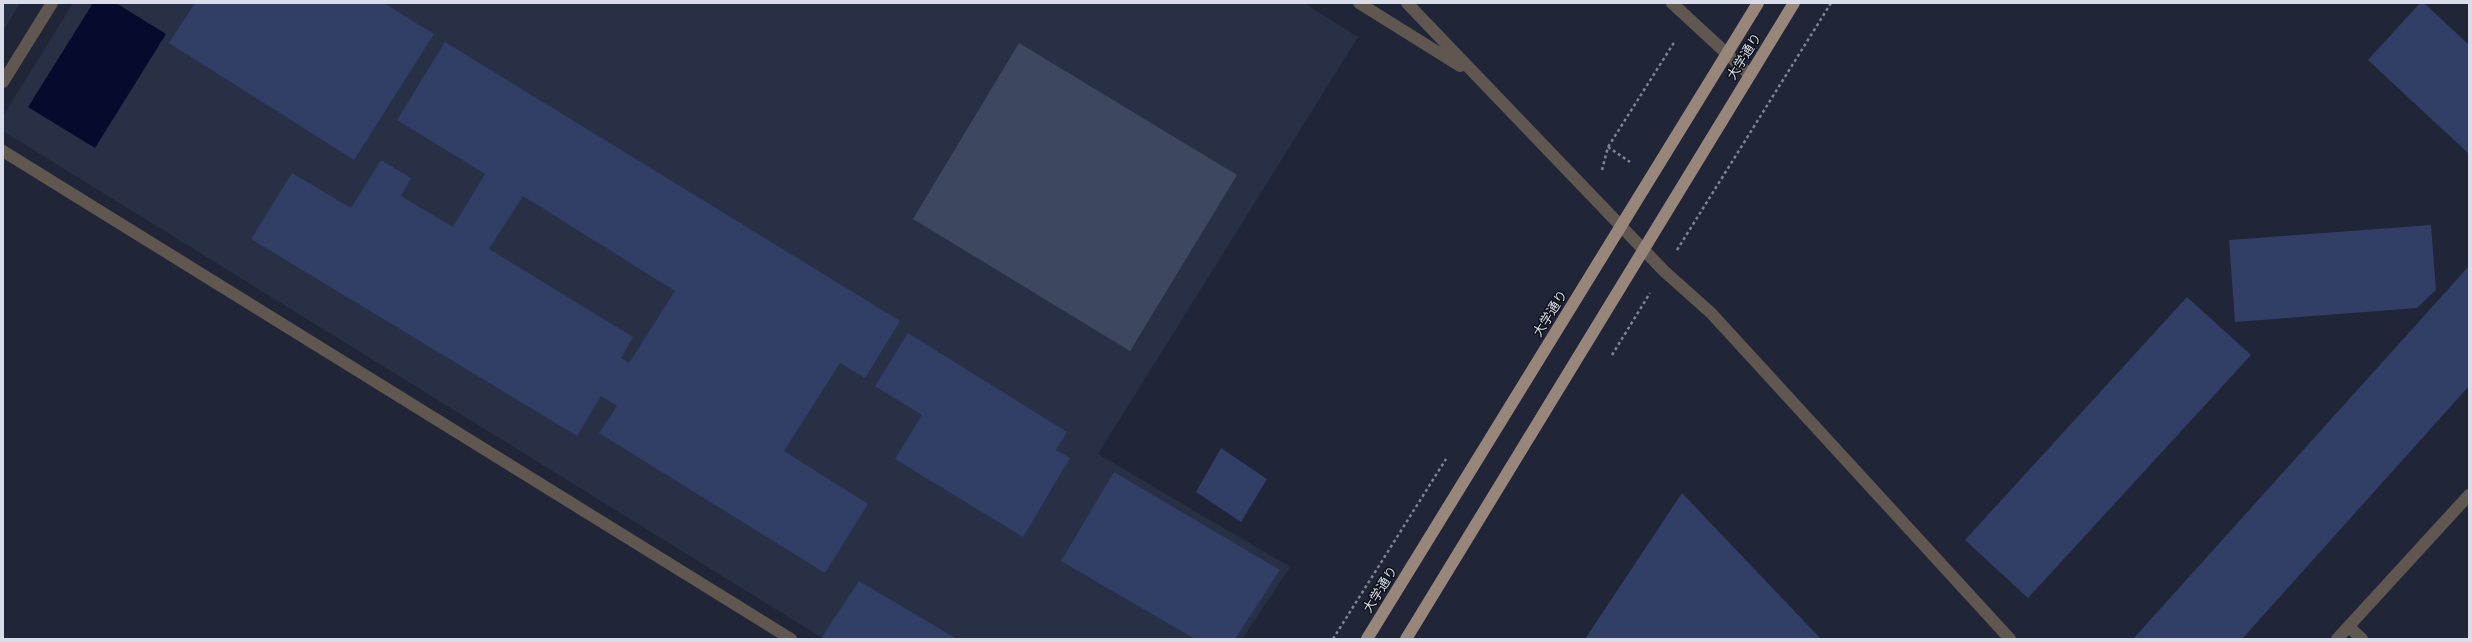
<!DOCTYPE html>
<html>
<head>
<meta charset="utf-8">
<style>
	body { margin:0 }
	#map { position:relative; width:2472px; height:642px; overflow:hidden; background:#202638; font-family:"DejaVu Sans",sans-serif }
	canvas { display:block }
	.frame { position:absolute; inset:0; border:4px solid #d8dde9; pointer-events:none }
</style>
</head>
<body>
<div id="map">
<canvas width="2472" height="642"></canvas>
<div class="frame"></div>
</div>
<script>
const ctx = document.querySelector('canvas').getContext('2d');
ctx.lineJoin = 'round';
function fill(path, color) {
  ctx.fillStyle = color;
  ctx.fill(path, 'evenodd');
}
function shape(rows) {
  const path = new Path2D();
  for (const r of rows) {
    path.moveTo(r[0], r[1]);
    for (let i = 2; i < r.length; i += 2) path.lineTo(r[i], r[i + 1]);
  }
  return path;
}
function stroke(path, color, width, dash) {
  ctx.strokeStyle = color;
  ctx.lineWidth = width;
  ctx.lineCap = dash ? 'butt' : 'round';
  ctx.setLineDash(dash || []);
  ctx.stroke(path);
}
function label(font, color, halo, rows, align = 'center') {
  ctx.font = font + ' "DejaVu Sans","Noto Sans JP",sans-serif';
  ctx.lineWidth = 3;
  ctx.setLineDash([]);
  ctx.textBaseline = 'middle';
  ctx.strokeStyle = halo;
  ctx.fillStyle = color;
  for (const [text, x, y, turn = 0] of rows) {
    ctx.save();
    ctx.translate(x, y);
    ctx.rotate((+turn || 0) * Math.PI / 180);
    ctx.textAlign = isNaN(turn) ? turn : align;
    if (halo) ctx.strokeText(text, 0, 0);
    ctx.fillText(text, 0, 0);
    ctx.restore();
  }
}
const built = shape([
	[3,3,20,3,3,31],
	[73,3,1304,3,1358,37,1098,454,1290,567,1242,639,824,639,3,131,3,116]
]);
const green = shape([
	[1019,43,1237,175,1130,351,913,219]
]);
const water = shape([
	[93,3,116,3,166,34,95,148,28,107]
]);
const building = shape([
	[195,3,384,3,434,34,354,160,169,43],
	[2420,3,2424,3,2469,45,2469,154,2368,60],
	[445,42,900,321,865,378,840,363,784,451,868,504,825,573,599,433,617,406,601,396,577,436,251,239,292,173,351,208,381,160,411,178,401,196,453,227,485,174,397,120],
	[523,196,675,291,629,363,621,358,633,337,489,249],
	[2431,225,2436,290,2417,308,2235,322,2229,240],
	[2469,266,2469,386,2242,639,2133,639],
	[2187,297,2251,355,2028,598,1965,540],
	[908,333,1067,432,1056,450,1070,458,1023,537,895,459,922,415,875,386],
	[1221,448,1267,479,1241,522,1196,492],
	[1114,472,1280,570,1235,639,1195,639,1061,561],
	[1682,493,1821,639,1585,639],
	[859,581,957,639,826,639,822,637]
]);
const path = shape([
	[1608,147,1630,162],
	[1602,170,1608,147,1675,41],
	[1677,250,1831,3],
	[1612,355,1650,293],
	[1333,639,1446,459]
]);
const minor = shape([
	[1359,3,1460,66],
	[1407,3,1664,271,1711,313,2010,639],
	[1672,3,1750,75],
	[3,82,52,3],
	[3,151,791,639],
	[2349,627,2362,639],
	[2337,639,2469,495]
]);
const major = shape([
	[1367,639,1758,3],
	[1406,639,1794,3]
]);
const streetNames = [
	["大学通り",1745,57,-58],
	["大学通り",1551,314,-58],
	["大学通り",1381,590,-58]
];
fill(built, '#283046');
fill(green, '#3e4760');
fill(water, '#050b2d');
fill(building, '#313e66');
stroke(path, '#7f8493', 2.5, [3, 3]);
stroke(minor, '#605751', 12);
stroke(major, '#99867a', 12);
label('13px', '#d8dde9', '#0d1017', streetNames);
</script>
</body>
</html>
